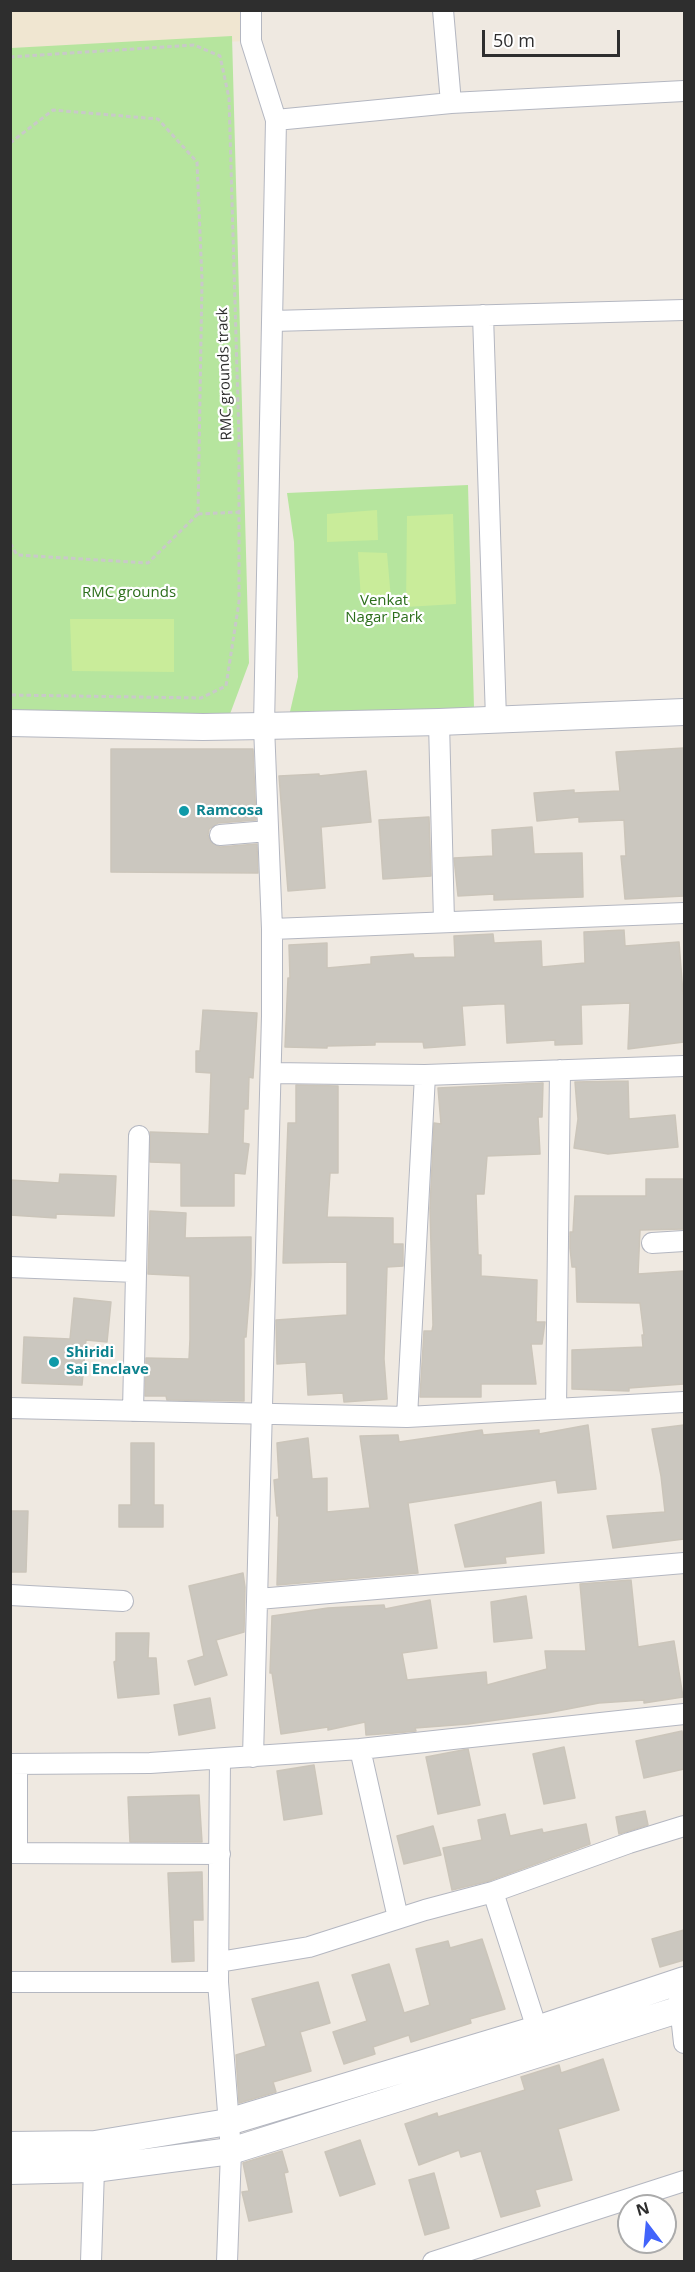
<!DOCTYPE html>
<html>
<head>
<meta charset="utf-8">
<style>
	body { margin:0 }
	#map { position:relative; width:695px; height:2272px; overflow:hidden; background:#efe9e1; font-family:"Open Sans",sans-serif }
	canvas { display:block }
	.frame { position:absolute; inset:0; border:12px solid #2e2e2e; pointer-events:none }
	.north { position:absolute; left:617px; top:2194px; width:60px; height:60px; box-sizing:border-box; background:#fff; border:2px solid #ababab; border-radius:50%; rotate:344deg; font-size:16px; font-weight:700; line-height:24px; text-align:center; color:#2e2e2e }
	.north::after { content:''; display:block; margin:auto; width:21px; height:27px; background:#4264fb; clip-path:polygon(50% 0,100% 100%,50% 72%,0 100%) }
	.scale { position:absolute; left:482px; top:30px; width:138px; height:27px; box-sizing:border-box; border:3px solid #2e2e2e; border-top:0; padding-left:8px; font-size:18px; line-height:21px; white-space:nowrap; color:#2e2e2e; -webkit-text-stroke:4px #fff; paint-order:stroke }
</style>
</head>
<body>
<div id="map">
<canvas width="695" height="2272"></canvas>
<div class="frame"></div>
<div class="north">N</div>
<div class="scale">50 m</div>
</div>
<script>
const ctx = document.querySelector('canvas').getContext('2d');
ctx.lineJoin = 'round';
function fill(path, color) {
  ctx.fillStyle = color;
  ctx.fill(path, 'evenodd');
}
function shape(rows) {
  const path = new Path2D();
  for (const r of rows) {
    path.moveTo(r[0], r[1]);
    for (let i = 2; i < r.length; i += 2) path.lineTo(r[i], r[i + 1]);
  }
  return path;
}
function stroke(path, color, width, dash) {
  ctx.strokeStyle = color;
  ctx.lineWidth = width;
  ctx.lineCap = dash ? 'butt' : 'round';
  ctx.setLineDash(dash || []);
  ctx.stroke(path);
}
function label(font, color, halo, rows, align = 'center') {
  ctx.font = font + ' "Open Sans",sans-serif';
  ctx.lineWidth = 4.5;
  ctx.setLineDash([]);
  ctx.textBaseline = 'middle';
  ctx.strokeStyle = halo;
  ctx.fillStyle = color;
  for (const [text, x, y, turn = 0] of rows) {
    ctx.save();
    ctx.translate(x, y);
    ctx.rotate((+turn || 0) * Math.PI / 180);
    ctx.textAlign = isNaN(turn) ? turn : align;
    if (halo) ctx.strokeText(text, 0, 0);
    ctx.fillText(text, 0, 0);
    ctx.restore();
  }
}
const education = shape([
	[10,11,251,11,251,41,11,48]
]);
const green = shape([
	[232,36,249,663,230,714,11,710,11,48],
	[468,485,474,708,289,716,298,677,294,542,287,493]
]);
const pitch = shape([
	[377,510,378,540,327,542,327,514],
	[453,514,456,604,406,607,407,516],
	[358,552,387,553,391,599,361,600],
	[70,619,174,619,174,672,72,671]
]);
const building = shape([
	[684,748,684,896,625,899,621,856,626,856,624,820,579,822,579,817,537,821,534,793,574,790,574,793,620,791,616,752,684,748],
	[111,749,253,749,256,820,218,823,209,829,208,835,211,842,220,847,257,844,258,873,111,872,111,749],
	[366,771,371,822,321,827,325,888,288,891,279,776,319,774,319,776,366,771],
	[429,817,431,876,383,879,379,820,429,817],
	[532,827,534,854,582,853,583,897,494,900,494,894,458,896,454,858,493,856,492,830,532,827],
	[624,930,625,946,679,942,683,994,684,994,684,1042,628,1049,630,1003,581,1005,582,1044,555,1045,555,1040,507,1043,505,1004,498,1004,462,1006,465,1045,424,1048,423,1042,375,1042,375,1045,327,1046,327,1048,285,1047,288,978,290,978,289,945,327,943,327,968,371,964,371,957,413,954,414,958,455,957,454,936,493,934,494,943,541,941,542,967,585,963,584,932,624,930],
	[203,1010,257,1013,253,1078,249,1077,248,1109,244,1109,243,1143,249,1144,245,1174,234,1173,234,1206,181,1206,181,1163,150,1162,150,1132,209,1134,211,1073,196,1072,196,1051,200,1051,203,1010],
	[628,1081,629,1119,675,1115,678,1147,608,1154,574,1148,578,1119,575,1082,628,1081],
	[543,1083,542,1117,538,1117,540,1154,487,1156,484,1194,476,1194,478,1255,481,1255,481,1276,537,1280,536,1322,545,1322,542,1344,531,1344,536,1384,481,1384,481,1397,420,1397,424,1331,432,1331,433,1325,430,1208,434,1123,441,1124,438,1088,543,1083],
	[296,1085,338,1086,338,1173,330,1173,327,1217,393,1218,393,1244,403,1244,403,1266,387,1267,384,1359,387,1399,344,1402,343,1393,308,1395,306,1362,277,1364,276,1320,347,1315,347,1262,283,1263,288,1123,296,1123,296,1085],
	[60,1174,116,1176,114,1216,56,1214,56,1218,10,1215,10,1180,59,1183,60,1174],
	[646,1179,684,1179,684,1229,640,1230,638,1274,684,1271,684,1384,629,1388,629,1391,572,1389,572,1350,643,1347,642,1335,644,1335,640,1303,577,1302,576,1267,572,1267,570,1248,570,1232,573,1232,575,1196,646,1196,646,1179],
	[150,1211,186,1213,185,1238,251,1237,251,1275,246,1337,244,1337,244,1401,167,1400,166,1396,145,1396,146,1358,189,1359,190,1339,190,1276,148,1274,150,1211],
	[74,1298,111,1302,107,1342,86,1340,82,1385,22,1383,24,1337,70,1339,74,1298],
	[588,1425,596,1489,558,1493,556,1480,408,1503,418,1573,277,1585,279,1515,277,1516,274,1480,279,1479,277,1443,308,1438,312,1479,327,1478,327,1512,370,1508,360,1436,398,1435,399,1442,482,1430,483,1435,539,1430,539,1434,588,1425],
	[684,1425,684,1539,613,1548,607,1516,665,1512,661,1476,652,1429,684,1425],
	[131,1443,154,1443,154,1505,163,1505,163,1527,119,1527,119,1505,131,1505,131,1443],
	[541,1502,544,1553,505,1557,506,1563,465,1567,455,1525,541,1502],
	[10,1511,28,1511,26,1572,10,1572,10,1511],
	[243,1573,245,1587,244,1632,216,1640,227,1675,195,1685,188,1661,204,1656,189,1586,243,1573],
	[631,1580,638,1647,674,1641,683,1697,644,1703,644,1700,599,1703,547,1713,468,1724,415,1728,416,1731,395,1733,366,1735,365,1722,328,1730,328,1727,281,1734,272,1673,270,1673,272,1616,328,1608,384,1605,385,1609,430,1600,437,1648,402,1653,407,1680,486,1672,487,1685,547,1669,545,1651,586,1651,580,1584,631,1580],
	[526,1596,532,1638,494,1642,491,1602,526,1596],
	[116,1633,149,1633,148,1658,156,1658,159,1694,118,1698,114,1662,116,1661,116,1633],
	[210,1698,215,1728,179,1735,174,1705,210,1698],
	[682,1731,684,1745,684,1769,644,1778,636,1741,682,1731],
	[564,1747,575,1798,544,1804,533,1754,564,1747],
	[468,1749,480,1805,438,1814,426,1757,468,1749],
	[314,1765,322,1814,284,1820,277,1771,314,1765],
	[199,1795,202,1842,130,1842,128,1797,199,1795],
	[645,1811,648,1825,619,1834,616,1817,645,1811],
	[505,1814,510,1836,542,1829,543,1833,586,1824,590,1844,489,1881,452,1890,443,1848,482,1840,478,1820,505,1814],
	[433,1826,441,1855,404,1864,397,1836,433,1826],
	[202,1872,203,1920,193,1920,194,1961,172,1962,168,1873,202,1872],
	[684,1930,684,1960,660,1967,652,1939,684,1930],
	[482,1939,505,2009,470,2019,471,2023,411,2042,409,2035,373,2047,375,2054,344,2064,333,2032,367,2021,352,1975,389,1964,404,2013,430,2005,416,1949,448,1941,450,1948,482,1939],
	[318,1982,330,2023,300,2032,311,2071,273,2082,276,2092,239,2103,236,2055,266,2046,252,1999,318,1982],
	[603,2059,619,2110,558,2129,572,2180,535,2190,540,2206,501,2217,481,2151,461,2157,459,2150,419,2165,405,2124,437,2113,438,2117,525,2090,521,2077,559,2065,561,2073,603,2059],
	[360,2140,375,2184,340,2196,325,2152,360,2140],
	[282,2151,288,2172,284,2173,292,2212,249,2221,242,2192,249,2191,243,2163,282,2151],
	[434,2173,449,2228,425,2235,409,2180,434,2173]
]);
const path = shape([
	[10,57,194,45,220,56,229,98,239,439,239,602,226,686,201,698,10,695],
	[10,143,53,110,158,119,197,162,202,280,198,514,148,563,17,555,10,543],
	[198,514,239,512]
]);
const minor = shape([
	[251,10,251,41,276,120,264,726,272,929,272,1016,253,1757],
	[443,10,451,103],
	[276,120,451,103,684,91],
	[483,315,496,719],
	[272,321,684,310],
	[439,722,444,922],
	[220,835,268,831],
	[272,929,684,913],
	[271,1073,425,1075],
	[652,1243,684,1241],
	[10,1267,136,1272],
	[10,1408,407,1417,684,1402],
	[556,1409,560,1070],
	[133,1411,139,1136],
	[407,1417,425,1075,684,1066],
	[10,1595,123,1601],
	[258,1599,684,1563],
	[360,1749,684,1714],
	[220,1759,218,1982,231,2151,227,2262],
	[10,1764,150,1763,360,1749,398,1918],
	[17,1852,17,1764],
	[10,1853,220,1854],
	[493,1892,537,2029],
	[219,1962,309,1947,425,1910,493,1892,629,1843,684,1826],
	[10,1982,218,1982],
	[679,1997,684,2043],
	[91,2262,94,2169],
	[433,2262,684,2181]
]);
const tertiary = shape([
	[10,723,203,727,264,726,439,722,684,712],
	[10,2145,95,2144,228,2122,537,2029,684,1980],
	[10,2171,94,2169,231,2151,684,2008]
]);
const markers = [
	[184,811,6,"#0f9aa8"],
	[54,1362,6,"#0f9aa8"]
];
const streetNames = [
	["RMC grounds track",225,374,-92]
];
const parkNames = [
	["RMC grounds",129,593],
	["Venkat",384,601],
	["Nagar Park",384,618]
];
const cultureNames = [
	["Ramcosa",196,811],
	["Shiridi",66,1353],
	["Sai Enclave",66,1370]
];
fill(education, '#f0e6d1');
fill(green, '#b6e59e');
fill(pitch, '#c9ec9a');
fill(building, '#cbc7bf');
stroke(building, '#cbc5ba', 1.5);
stroke(minor, '#b4b7c1', 22);
stroke(tertiary, '#b4b7c1', 28);
stroke(path, '#c9c9c9', 3, [4.5, 3]);
stroke(minor, '#fff', 20);
stroke(tertiary, '#fff', 26);
for (const [x, y, r, color] of markers) {
  const dot = new Path2D();
  dot.arc(x, y, r, 0, 2 * Math.PI);
  ctx.fillStyle = color;
  ctx.fill(dot);
  stroke(dot, '#fff', 2);
}
label('15px', '#2e2e2e', '#fff', streetNames);
label('15px', '#2c6e1b', '#fff', parkNames);
label('bold 15px', '#0d838f', '#fff', cultureNames, 'left');
</script>
</body>
</html>
